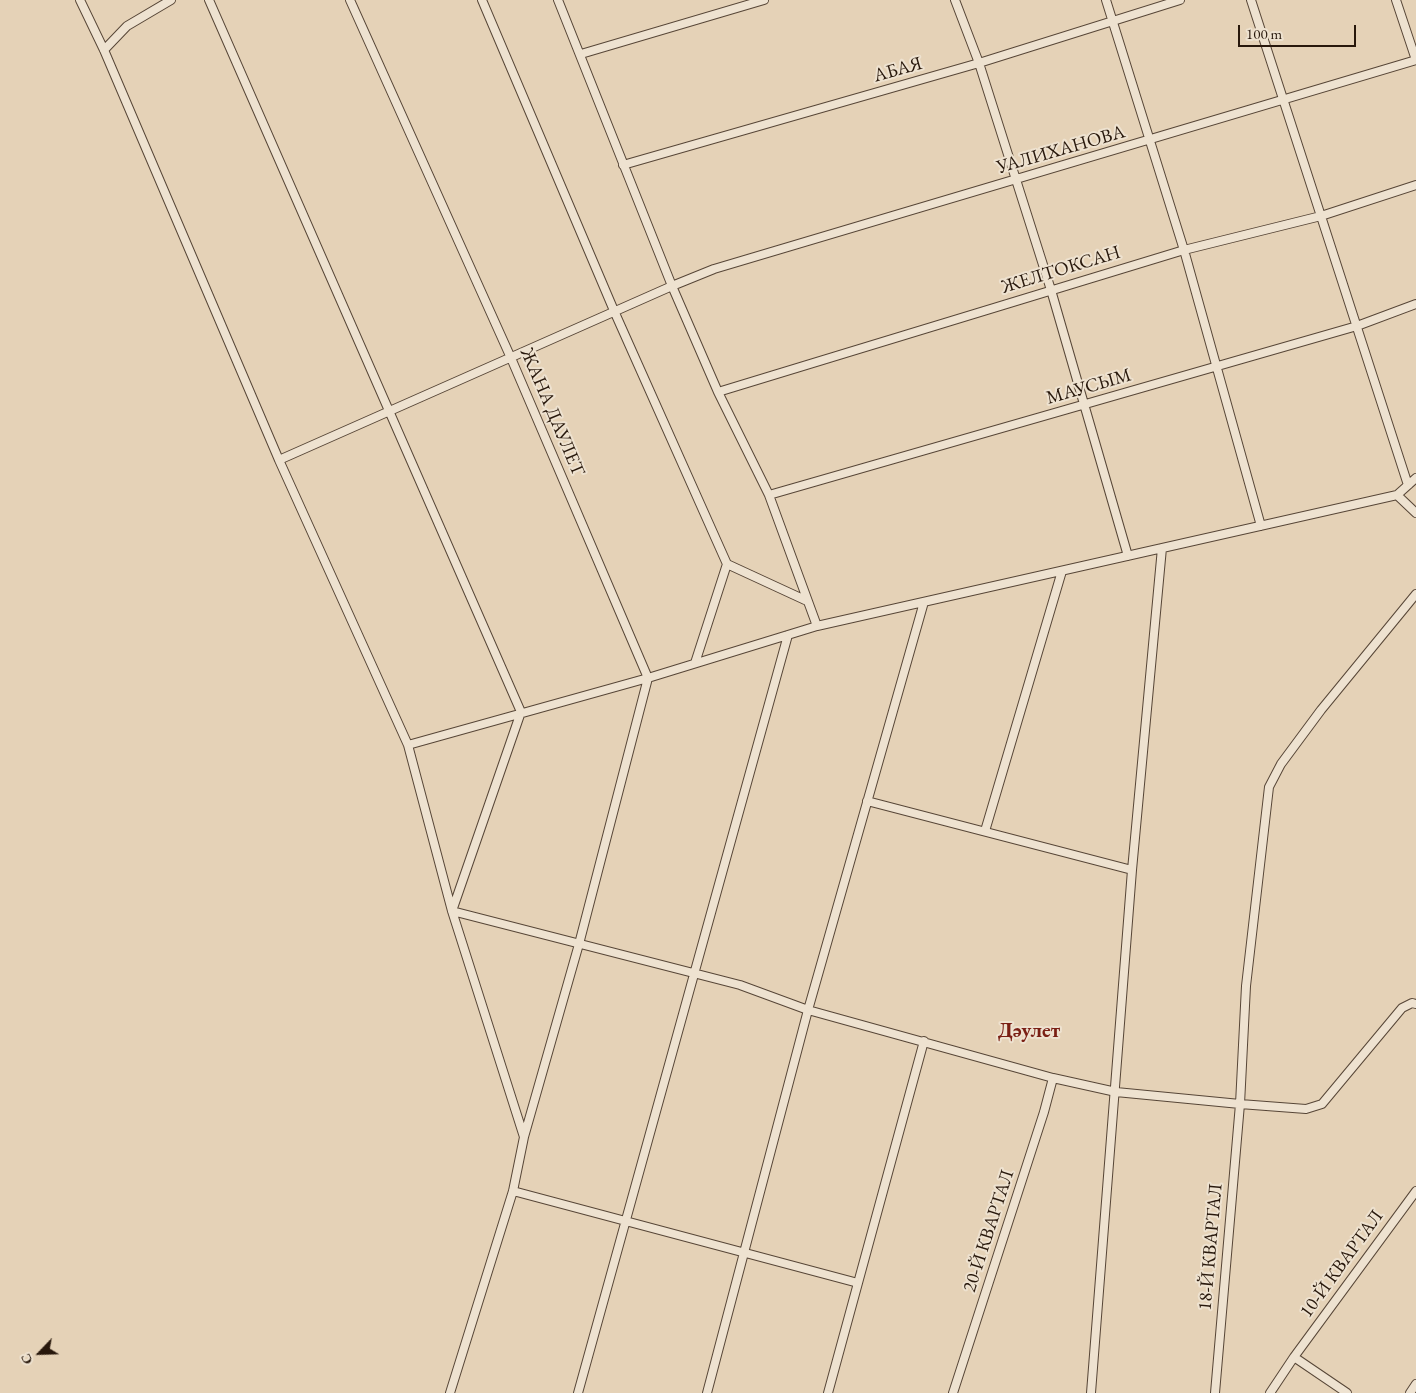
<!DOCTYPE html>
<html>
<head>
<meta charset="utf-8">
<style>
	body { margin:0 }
	#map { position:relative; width:1416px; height:1393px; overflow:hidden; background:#e5d2b7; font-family:"EB Garamond",serif }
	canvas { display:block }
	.north { position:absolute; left:15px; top:1328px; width:50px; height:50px; -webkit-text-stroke:4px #eee2d0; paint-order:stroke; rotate:246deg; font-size:14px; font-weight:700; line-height:20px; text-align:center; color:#28180c }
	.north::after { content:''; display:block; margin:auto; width:18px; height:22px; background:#28180c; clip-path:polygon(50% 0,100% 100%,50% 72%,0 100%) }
	.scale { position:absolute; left:1238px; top:25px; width:118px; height:22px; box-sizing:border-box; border:2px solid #28180c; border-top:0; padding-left:6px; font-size:15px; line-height:18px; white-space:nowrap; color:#28180c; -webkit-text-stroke:4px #eee2d0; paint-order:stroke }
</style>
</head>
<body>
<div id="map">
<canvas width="1416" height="1393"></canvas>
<div class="north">С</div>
<div class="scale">100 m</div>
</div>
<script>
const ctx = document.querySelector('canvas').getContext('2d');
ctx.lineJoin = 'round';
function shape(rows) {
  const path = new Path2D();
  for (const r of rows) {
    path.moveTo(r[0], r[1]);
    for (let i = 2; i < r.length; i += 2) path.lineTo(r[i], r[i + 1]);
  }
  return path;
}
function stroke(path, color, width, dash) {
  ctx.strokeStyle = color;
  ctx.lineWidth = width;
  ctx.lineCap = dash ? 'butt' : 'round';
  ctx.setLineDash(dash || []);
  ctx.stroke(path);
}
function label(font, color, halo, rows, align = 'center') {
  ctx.font = font + ' "EB Garamond",serif';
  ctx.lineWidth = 4;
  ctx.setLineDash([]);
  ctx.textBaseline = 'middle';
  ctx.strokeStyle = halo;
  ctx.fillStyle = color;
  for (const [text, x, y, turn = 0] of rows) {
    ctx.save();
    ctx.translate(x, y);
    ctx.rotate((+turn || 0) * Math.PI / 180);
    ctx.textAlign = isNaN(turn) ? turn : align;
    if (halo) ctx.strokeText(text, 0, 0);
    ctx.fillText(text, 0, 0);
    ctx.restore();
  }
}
const minor = shape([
	[80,0,104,50,279,460,672,286,558,0],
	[209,0,521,712,452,911,740,985,808,1010,1053,1078,1116,1092,1240,1104,1306,1109,1322,1104,1402,1008,1412,1003,1416,1004],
	[350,0,511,358,648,678,817,626],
	[482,0,615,313,727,564,805,600],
	[955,0,979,63,1051,290,1128,556],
	[1106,0,1184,250,1261,526],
	[1251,0,1408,485],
	[1396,0,1416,60],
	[104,50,127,26,171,0],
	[581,54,764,0],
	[1416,60,714,269,672,286,718,392,769,495,817,626,1397,495,1416,478],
	[623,165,979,63,1180,0],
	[718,392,1184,250,1321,216,1416,185],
	[279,460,408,745,648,678,579,944,524,1137],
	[769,495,1357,326,1416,304],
	[1397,495,1416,513],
	[695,663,727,564],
	[408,745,452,911,524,1137,513,1191,450,1393],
	[867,801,1132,870,1091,1393],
	[985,831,1062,571],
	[1132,870,1162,548],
	[513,1191,858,1283],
	[1294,1357,1347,1393],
	[578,1393,788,635],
	[707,1393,808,1010,924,602],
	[828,1393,924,1041],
	[953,1393,1044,1112,1053,1078],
	[1215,1393,1240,1104,1246,986,1269,787,1281,764,1321,710,1416,594],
	[1270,1393,1294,1357,1416,1191],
	[1410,1393,1416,1384]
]);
const streetNames = [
	["АБАЯ",898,70,-16],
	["УАЛИХАНОВА",1061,150,-16],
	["ЖЕЛТОКСАН",1061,270,-17],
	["МАУСЫМ",1089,387,-16],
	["ЖАНА ДАУЛЕТ",552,412,67],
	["20-Й КВАРТАЛ",989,1231,-72],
	["18-Й КВАРТАЛ",1211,1247,-85],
	["10-Й КВАРТАЛ",1342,1264,-54]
];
const quarterNames = [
	["Дәулет",1029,1031]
];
stroke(minor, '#574637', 10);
stroke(minor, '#eee2d0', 8);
label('19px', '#28180c', '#eee2d0', streetNames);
label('bold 21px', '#7a1f14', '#eee2d0', quarterNames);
</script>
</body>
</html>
